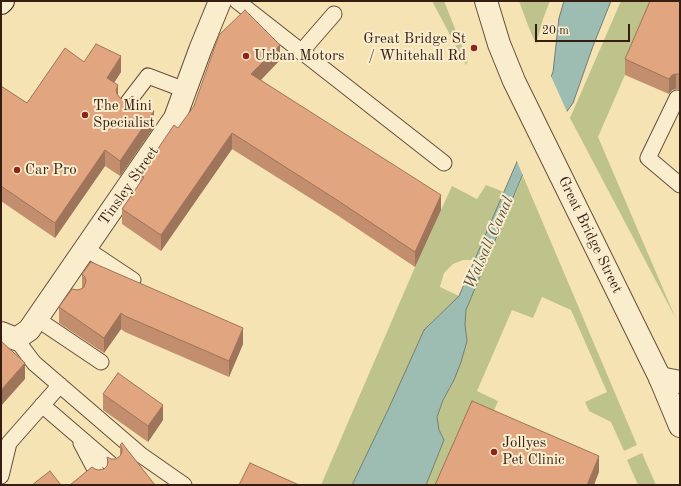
<!DOCTYPE html>
<html>
<head>
<meta charset="utf-8">
<style>
	body { margin:0 }
	#map { position:relative; width:681px; height:486px; overflow:hidden; background:#f6e3b4; font-family:"Old Standard TT",serif }
	canvas { display:block }
	.frame { position:absolute; inset:0; border:2px solid #361d12; pointer-events:none }
	.scale { position:absolute; left:535px; top:24px; width:95px; height:18px; box-sizing:border-box; border:2px solid #361d12; border-top:0; padding-left:5px; font-size:12px; line-height:14px; white-space:nowrap; color:#361d12; -webkit-text-stroke:3px #f9edce; paint-order:stroke }
</style>
</head>
<body>
<div id="map">
<canvas width="681" height="486"></canvas>
<div class="frame"></div>
<div class="scale">20 m</div>
</div>
<script>
const ctx = document.querySelector('canvas').getContext('2d');
ctx.lineJoin = 'round';
function fill(path, color) {
  ctx.fillStyle = color;
  ctx.fill(path, 'evenodd');
}
function shape(rows) {
  const path = new Path2D();
  for (const r of rows) {
    path.moveTo(r[0], r[1]);
    for (let i = 2; i < r.length; i += 2) path.lineTo(r[i], r[i + 1]);
  }
  return path;
}
function stroke(path, color, width, dash) {
  ctx.strokeStyle = color;
  ctx.lineWidth = width;
  ctx.lineCap = dash ? 'butt' : 'round';
  ctx.setLineDash(dash || []);
  ctx.stroke(path);
}
function label(font, color, halo, rows, align = 'center') {
  ctx.font = font + ' "Old Standard TT",serif';
  ctx.lineWidth = 4;
  ctx.setLineDash([]);
  ctx.textBaseline = 'middle';
  ctx.strokeStyle = halo;
  ctx.fillStyle = color;
  for (const [text, x, y, turn = 0] of rows) {
    ctx.save();
    ctx.translate(x, y);
    ctx.rotate((+turn || 0) * Math.PI / 180);
    ctx.textAlign = isNaN(turn) ? turn : align;
    if (halo) ctx.strokeText(text, 0, 0);
    ctx.fillText(text, 0, 0);
    ctx.restore();
  }
}
const green = shape([
	[432,1,444,1,468,61,466,65],
	[519,1,550,1,543,19,536,44,529,28],
	[621,1,657,1,598,137,676,319,570,118],
	[523,176,637,445,624,451,611,422,589,411,585,402,607,392,571,310,542,297,533,318,512,310,477,391,498,401,490,420,442,485,426,485,444,440,439,430,437,417,443,400,454,380,467,341,465,325,466,310],
	[486,185,504,192,474,260,463,260,453,264,444,273,440,287,459,296,424,330,388,410,352,485,321,485,415,267,452,186,477,199],
	[642,453,656,485,638,485,627,460]
]);
const water = shape([
	[564,1,611,1,593,46,573,103,525,169,466,310,465,325,467,341,461,362,454,380,443,400,437,417,439,430,444,440,426,485,352,485,388,410,424,330,459,296,516,164,553,72,559,18,564,1]
]);
const pier = shape([
	[550,74,568,114,527,170,524,178,516,159]
]);
const service = shape([
	[237,1,444,163],
	[301,52,334,14],
	[677,98,648,158,680,185],
	[125,106,148,76,185,90],
	[85,248,133,280],
	[37,319,101,362],
	[16,339,34,363,141,455,184,485],
	[42,405,113,466],
	[81,443,99,477],
	[1,476,9,443,60,385]
]);
const minor = shape([
	[1,333,16,339,29,330,175,118,200,50,220,1],
	[660,378,680,382]
]);
const tertiary = shape([
	[486,1,499,44,514,81,660,378,680,426]
]);
const secondary = shape([
	[1,3,3,1]
]);
const wall = shape([
	[680,1,680,90,676,89,672,90,669,94,625,75,625,59],
	[280,60,261,80,441,210,415,267,337,215,232,149,161,251,122,224,122,209,140,183,140,175,178,128],
	[84,62,121,72,114,83,118,95,120,98,154,127,120,176,105,166,55,238,1,201,1,86,27,103],
	[82,274,243,344,229,377,125,332,121,329,104,353,59,323,59,307,77,290,82,288],
	[103,394,163,420,148,442,103,410],
	[122,443,155,485,70,485,92,467,95,469,98,470,104,469,107,466,107,457,111,459,116,459,120,456,120,445]
]);
const shadedWall = shape([
	[280,45,280,60,251,90,251,74],
	[121,56,121,72,107,93,107,78],
	[676,74,676,89,672,90,669,94,669,79,672,75],
	[118,85,118,101,116,90],
	[154,111,154,127,120,176,120,161],
	[232,133,232,149,161,251,161,235],
	[105,150,105,166,55,238,55,223],
	[441,195,441,210,415,267,415,252],
	[121,313,121,329,104,353,104,338],
	[243,328,243,344,229,377,229,361],
	[25,363,25,379,1,406,1,390],
	[163,405,163,420,148,442,148,426],
	[599,456,599,472,594,485,587,485]
]);
const building = shape([
	[650,1,680,1,680,74,676,74,672,75,669,79,625,59,650,1],
	[245,10,280,45,251,74,441,195,415,252,337,200,232,133,161,235,122,209,144,177,140,175,174,125,178,128,194,106,219,35,245,10],
	[96,44,121,56,107,78,118,85,116,90,117,94,120,98,123,99,129,99,132,96,154,111,120,161,105,150,55,223,1,186,1,86,27,103,65,48,84,62,96,44],
	[91,262,243,328,229,361,125,316,121,313,104,338,59,307,72,289,77,290,81,289,84,287,86,281,85,277,82,274,91,262],
	[1,341,25,363,1,390,1,341],
	[118,373,163,405,148,426,103,394,118,373],
	[472,401,599,456,587,485,435,485,472,401],
	[122,443,155,485,70,485,92,467,95,469,98,470,104,469,107,466,108,462,107,457,111,459,116,459,120,456,122,452,122,448,120,445,122,443],
	[250,463,299,485,239,485,250,463],
	[50,471,61,485,32,485,50,471]
]);
const markers = [
	[474,48,4,"#8f2418"],
	[246,56,4,"#8f2418"],
	[85,115,4,"#8f2418"],
	[17,170,4,"#8f2418"],
	[494,452,4,"#8f2418"]
];
const poiNames = [
	["Great Bridge St",466,39,"right"],
	["/ Whitehall Rd",466,56,"right"],
	["Urban Motors",254,56],
	["The Mini",93,106],
	["Specialist",93,123],
	["Car Pro",25,170],
	["Jollyes",502,443],
	["Pet Clinic",502,460]
];
const streetNames = [
	["Tinsley Street",129,186,-55],
	["Great Bridge Street",590,235,64]
];
const waterNames = [
	["Walsall Canal",489,243,-66]
];
fill(green, '#bec38b');
fill(water, '#9dbdb2');
stroke(water, '#747d72', 1);
fill(pier, '#f6e3b4');
stroke(service, '#664e3a', 17);
stroke(minor, '#664e3a', 24);
stroke(tertiary, '#664e3a', 24);
stroke(secondary, '#361d12', 24);
stroke(service, '#f9edce', 15);
stroke(minor, '#f9edce', 22);
stroke(tertiary, '#f9edce', 22);
stroke(secondary, '#f9edce', 22);
fill(wall, '#c28e6e');
fill(shadedWall, '#9e745a');
fill(building, '#e1a580');
stroke(building, '#9e745a', 1);
for (const [x, y, r, color] of markers) {
  const dot = new Path2D();
  dot.arc(x, y, r, 0, 2 * Math.PI);
  ctx.fillStyle = color;
  ctx.fill(dot);
  stroke(dot, '#f9edce', 1.5);
}
label('15px', '#361d12', '#f9edce', poiNames, 'left');
label('15px', '#361d12', '#f9edce', streetNames);
label('italic 16px', '#554d42', '#f9edce', waterNames);
</script>
</body>
</html>
